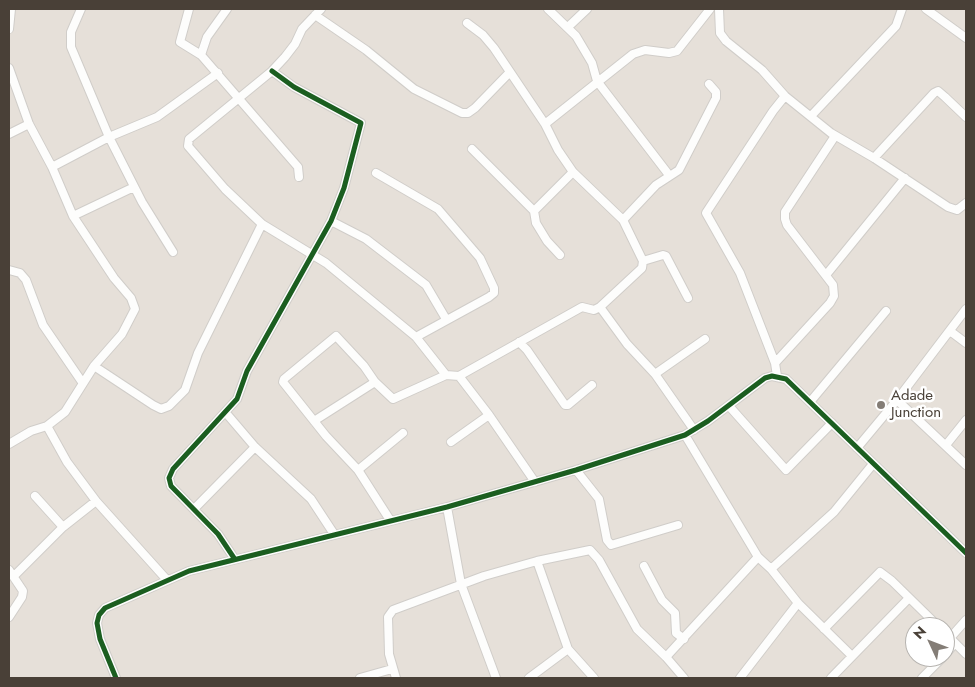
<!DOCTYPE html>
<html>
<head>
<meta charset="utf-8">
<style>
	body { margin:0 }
	#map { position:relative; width:975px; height:687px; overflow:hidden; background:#f2efec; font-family:Jost,sans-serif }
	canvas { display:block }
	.frame { position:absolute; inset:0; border:10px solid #494037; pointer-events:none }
	.north { position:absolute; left:905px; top:617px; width:50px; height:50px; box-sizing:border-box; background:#fff; border:1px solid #b6b3af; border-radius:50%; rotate:313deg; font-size:14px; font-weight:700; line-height:20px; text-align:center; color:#494037 }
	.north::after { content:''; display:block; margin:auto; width:18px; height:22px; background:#847d76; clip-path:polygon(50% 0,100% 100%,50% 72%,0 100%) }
</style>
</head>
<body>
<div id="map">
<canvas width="975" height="687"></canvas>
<div class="frame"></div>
<div class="north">N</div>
</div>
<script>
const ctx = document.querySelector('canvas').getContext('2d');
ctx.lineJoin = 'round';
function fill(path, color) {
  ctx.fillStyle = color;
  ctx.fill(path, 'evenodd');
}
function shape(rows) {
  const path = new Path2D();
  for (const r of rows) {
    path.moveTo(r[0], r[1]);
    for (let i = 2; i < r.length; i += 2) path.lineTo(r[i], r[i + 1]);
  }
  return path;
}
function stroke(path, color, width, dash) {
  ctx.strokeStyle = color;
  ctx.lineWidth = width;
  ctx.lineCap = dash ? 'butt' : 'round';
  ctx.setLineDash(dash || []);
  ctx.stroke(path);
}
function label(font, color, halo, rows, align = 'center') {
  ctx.font = font + ' Jost,sans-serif';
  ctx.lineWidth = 5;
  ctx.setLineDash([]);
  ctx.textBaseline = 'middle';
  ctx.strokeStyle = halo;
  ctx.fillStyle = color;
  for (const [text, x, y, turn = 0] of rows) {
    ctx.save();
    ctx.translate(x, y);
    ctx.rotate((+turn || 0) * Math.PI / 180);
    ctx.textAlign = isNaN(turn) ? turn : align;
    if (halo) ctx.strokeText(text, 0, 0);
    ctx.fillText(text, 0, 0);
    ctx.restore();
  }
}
const residential = shape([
	[9,9,966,9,966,678,9,678],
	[915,627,945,627,945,657,915,657]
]);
const minor = shape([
	[81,9,71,32,71,47,109,137,142,202,173,252],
	[189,9,180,42,201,55],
	[227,9,207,37,201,55,298,167,299,177],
	[321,9,302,29,295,44,285,57,272,71,189,139,188,146,225,189,262,224,326,263,416,337,446,375],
	[548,9,576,36,592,63,597,81,669,175],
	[719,9,720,33,726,41,762,70,785,96,831,133,874,158,948,207,957,210,966,203],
	[926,9,966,38],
	[315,15,366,50,414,89,462,113,468,113,475,108,509,73],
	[467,23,483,35,494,48,545,124,633,54,645,50,669,53,677,51,710,9],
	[568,27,587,9],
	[9,29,11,9],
	[9,68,29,124,52,167,73,216,114,278,131,298,135,309,122,334,94,366,65,412,47,426,31,431,9,444],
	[811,116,896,26,902,9],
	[9,134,29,124],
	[472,149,534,211],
	[874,158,934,93,938,91,945,97,966,117],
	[52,167,109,137,157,117,218,73],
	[376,173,438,209,480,258,494,288,494,293,489,297,416,337],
	[73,216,134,187],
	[623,220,656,185,679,170,716,98,716,92,709,84],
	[331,221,366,239,426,285,446,319],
	[560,255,547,241,536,223,534,211,573,172],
	[643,261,663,255,666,256,688,298],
	[9,270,20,273,26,280,43,325,82,382],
	[826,275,905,178],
	[600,307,627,344,655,374],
	[950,331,966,343],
	[519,342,527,350,565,405,568,405,592,385],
	[775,363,740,273,706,213,773,111,785,96],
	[94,366,153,405,161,409,169,406,185,390,198,353,262,224],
	[459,376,489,415,535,482],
	[777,376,775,363,830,303,834,296,833,285,787,225,785,219,785,212,835,136],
	[375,382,364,366,336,336,284,379,283,382,326,436,358,470,390,520],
	[897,400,966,465],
	[810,402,886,311],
	[729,406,786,470,832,423],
	[226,413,255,447,311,499,334,534],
	[314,421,375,382,393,399,446,375,459,376,582,307,594,310,600,307,642,268,643,261,623,220,573,172,558,150,545,124],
	[47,426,67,462,96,501,167,580],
	[694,430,655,374,705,339],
	[685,435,758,557,771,569,798,603,852,656],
	[451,442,489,415],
	[946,445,966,420],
	[857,448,897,400,966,309],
	[358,470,403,433],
	[576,470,599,499,607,540,611,545,678,525],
	[35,496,63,527],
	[447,507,461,584,496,678],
	[195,508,255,447],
	[234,558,218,534,171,486,169,478,173,469,237,399,247,371,331,221,344,188,361,123,294,87,272,71],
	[537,561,568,649,594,678],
	[644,566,662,600,675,613,676,633,684,639],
	[771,569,834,512,873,464],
	[9,570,23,591,22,597,9,617],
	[14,576,63,527,96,501],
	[824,629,880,572,892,581,939,627],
	[945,633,966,654],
	[950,638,966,620],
	[945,655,955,643],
	[666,657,758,557],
	[116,678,100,639,97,623,99,615,105,608,189,571,447,507,576,470,685,435,708,421,765,378,772,376,786,379,966,553],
	[360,678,392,669],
	[396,678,389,654,388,617,393,610,484,576,537,561,590,550,599,560,637,629,666,657,684,678],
	[529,678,568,649],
	[740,678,798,603],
	[831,678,909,598],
	[922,678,943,657]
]);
const cycleway = shape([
	[234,558,218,534,171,486,169,478,173,469,237,399,247,371,331,221,344,188,361,123,294,87,272,71],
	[116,678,100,639,97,623,99,615,105,608,189,571,447,507,576,470,685,435,708,421,765,378,772,376,786,379,966,553]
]);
const markers = [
	[881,405,5,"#847d76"]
];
const poiNames = [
	["Adade",891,396],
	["Junction",891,413]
];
fill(residential, '#e6e0d9');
stroke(minor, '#d0cdc9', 10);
stroke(minor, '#fdfdfc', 8);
stroke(cycleway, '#1b5e20', 5);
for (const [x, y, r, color] of markers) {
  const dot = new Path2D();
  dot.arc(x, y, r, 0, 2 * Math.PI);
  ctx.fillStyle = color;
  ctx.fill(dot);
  stroke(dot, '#fff', 2);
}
label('15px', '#494037', '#fff', poiNames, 'left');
</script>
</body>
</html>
